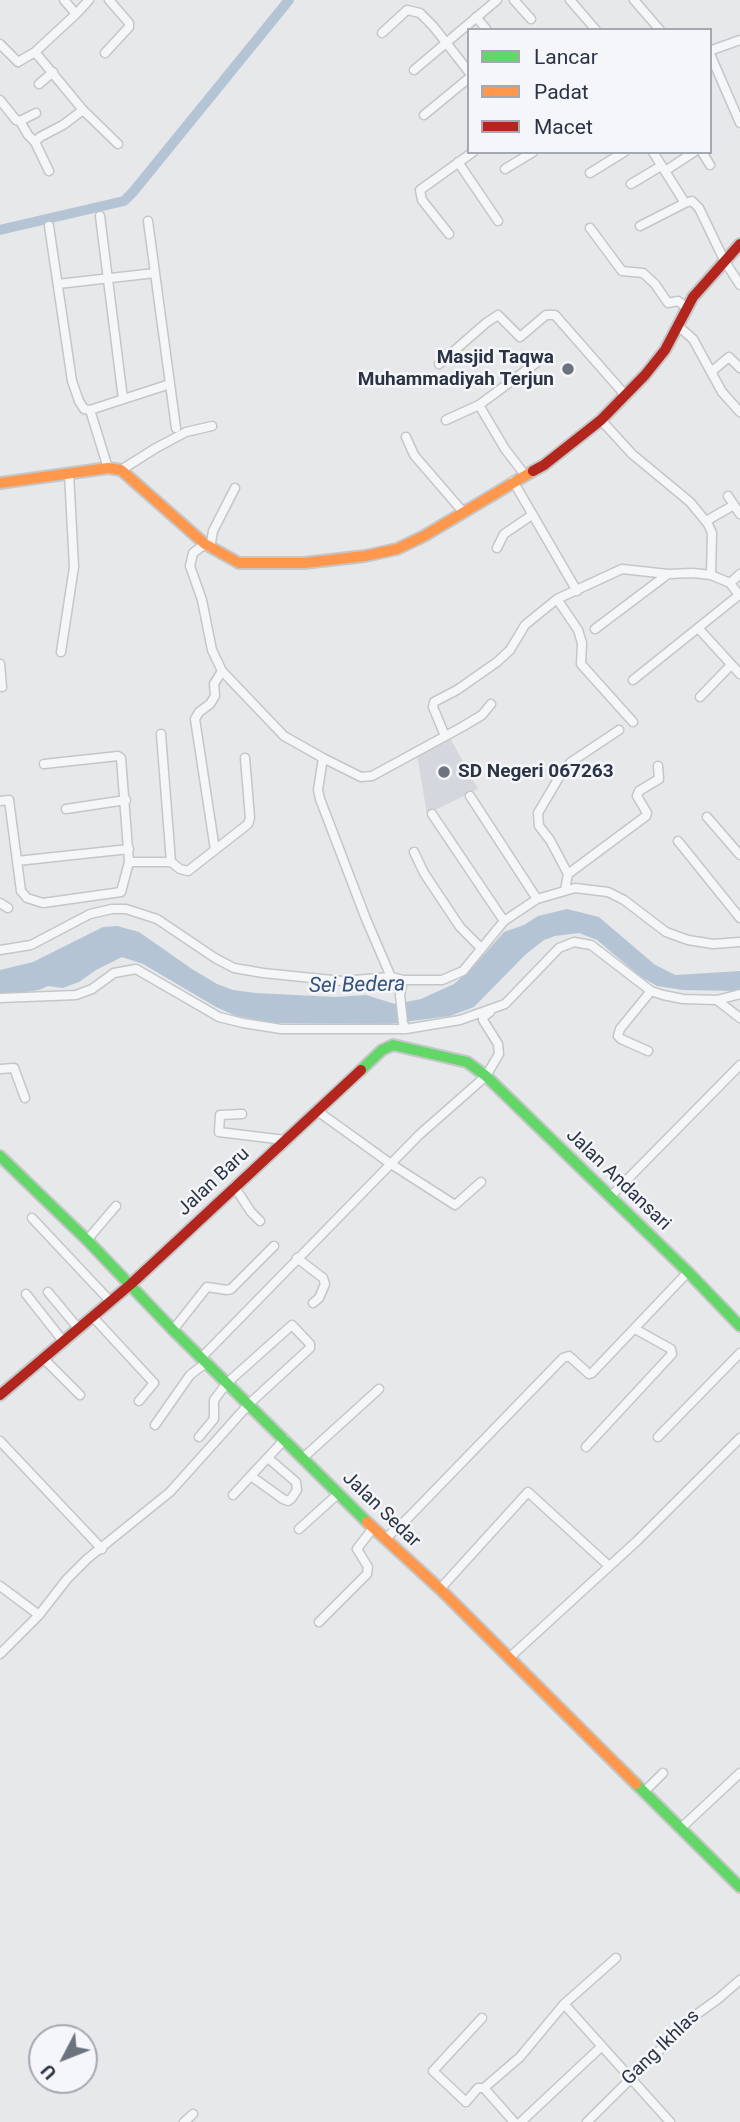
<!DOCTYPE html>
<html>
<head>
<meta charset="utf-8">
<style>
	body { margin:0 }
	#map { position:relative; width:740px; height:2122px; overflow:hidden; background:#e6e8ea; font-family:Roboto,sans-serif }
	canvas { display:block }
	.legend { position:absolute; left:467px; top:28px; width:245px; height:126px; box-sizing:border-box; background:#f4f6f9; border:2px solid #a4a8b1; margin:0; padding:9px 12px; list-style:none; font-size:21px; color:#2b3445 }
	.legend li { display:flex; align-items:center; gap:14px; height:35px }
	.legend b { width:35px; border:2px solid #a4a8b1 }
	.north { position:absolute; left:28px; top:2024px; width:70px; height:70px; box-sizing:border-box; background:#f4f6f9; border:2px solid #a4a8b1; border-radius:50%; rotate:228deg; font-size:19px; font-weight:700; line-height:28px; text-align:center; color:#2b3445 }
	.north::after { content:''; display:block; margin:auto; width:24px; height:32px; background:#6c737f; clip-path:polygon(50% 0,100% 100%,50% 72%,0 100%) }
</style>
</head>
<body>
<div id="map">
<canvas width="740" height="2122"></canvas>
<ul class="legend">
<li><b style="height:9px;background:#63d668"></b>Lancar</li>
<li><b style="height:9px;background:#ff974d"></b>Padat</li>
<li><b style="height:9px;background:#b3261e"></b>Macet</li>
</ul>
<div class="north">U</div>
</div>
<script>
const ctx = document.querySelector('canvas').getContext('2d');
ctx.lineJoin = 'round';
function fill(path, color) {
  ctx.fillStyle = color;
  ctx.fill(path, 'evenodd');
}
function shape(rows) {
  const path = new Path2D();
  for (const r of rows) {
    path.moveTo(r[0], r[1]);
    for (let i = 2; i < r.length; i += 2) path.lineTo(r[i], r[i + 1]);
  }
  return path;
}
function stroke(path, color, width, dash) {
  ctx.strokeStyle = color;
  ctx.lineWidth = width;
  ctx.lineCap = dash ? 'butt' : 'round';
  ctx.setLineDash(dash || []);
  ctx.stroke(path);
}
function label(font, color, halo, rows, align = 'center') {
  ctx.font = font + ' Roboto,sans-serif';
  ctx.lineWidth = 5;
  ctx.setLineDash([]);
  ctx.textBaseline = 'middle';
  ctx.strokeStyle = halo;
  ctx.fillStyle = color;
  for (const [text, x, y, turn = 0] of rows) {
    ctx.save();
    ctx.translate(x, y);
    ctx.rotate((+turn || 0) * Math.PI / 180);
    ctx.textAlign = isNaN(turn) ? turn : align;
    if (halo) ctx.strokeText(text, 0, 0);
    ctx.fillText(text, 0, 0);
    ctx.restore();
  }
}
const built = shape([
	[449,736,478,789,427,814,417,755]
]);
const water = shape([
	[567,909,599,917,654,964,675,975,740,971,740,991,683,990,657,986,641,977,597,940,579,933,555,936,544,940,525,955,474,1007,450,1016,389,1024,276,1023,236,1016,216,1007,143,964,122,957,96,970,79,982,63,988,48,986,39,990,0,996,0,970,33,962,103,927,117,926,139,932,192,969,217,984,233,990,256,993,335,997,366,995,395,1004,421,999,454,984,473,967,504,932,524,925,538,916]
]);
const canal = shape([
	[0,230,124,201,133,192,289,0]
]);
const street = shape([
	[64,0,76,14,35,52,83,110,118,144],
	[514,0,531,19],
	[570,0,596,30],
	[634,0,660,30],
	[76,14,89,0],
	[476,17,487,30],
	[382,33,407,10,420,13,433,26,469,72],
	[740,40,712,50,710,54,740,123],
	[0,44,18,62,35,52],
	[105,53,129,27,129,23,109,0],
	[414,70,497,0],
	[39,84,53,72],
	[0,100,16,120,20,121,36,113],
	[424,115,469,78],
	[20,121,28,135,35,142],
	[653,152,685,203,692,201,699,208,724,260,740,285],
	[702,152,710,165],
	[458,162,498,221],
	[505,169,533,152],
	[49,171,35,142,40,137,63,125,83,110],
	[665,171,694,152],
	[590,173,624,152],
	[631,184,661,166],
	[100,216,123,399],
	[148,221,155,273],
	[49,226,72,381,79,401,84,409,90,410,108,468],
	[640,226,685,203],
	[590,228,622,271,643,273,655,284,668,303,678,301,686,307],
	[449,234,422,200,420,190,473,152],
	[58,284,155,273,176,428],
	[678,326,693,339,722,392,740,412],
	[439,364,486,323,498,315,520,337,546,315,555,315,626,396],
	[711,372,729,357,740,368],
	[90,410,170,384],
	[446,420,479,405],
	[601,420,632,454,690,502,708,524,712,533,711,575],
	[406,437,414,455,464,513],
	[121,470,156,448,186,432,212,426],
	[525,475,505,449,479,405,536,363],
	[513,481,577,591],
	[728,496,740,514],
	[706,521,734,505],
	[205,544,193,553,190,566,202,600,212,650,222,671,284,736,323,758,361,777,372,776,462,727,482,715,491,704],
	[210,548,213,531,235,488],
	[497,548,504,534,532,515],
	[730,583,740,574],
	[557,599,578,630,582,643,581,664,633,722],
	[595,629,668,574],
	[699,629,740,674],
	[61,652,74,567,69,473],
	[0,664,2,687],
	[700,697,731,665],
	[161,734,171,862],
	[445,736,433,707,434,702,457,690,497,662,510,650,525,625,557,599,622,569,668,574,693,573,711,575,730,583,739,595,633,680],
	[323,758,318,790,320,799,366,919,391,977],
	[470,796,537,899],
	[0,801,9,800,21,891,27,898,43,903,121,892,129,862,121,758,118,756,44,764],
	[66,809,126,800],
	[432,814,504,921],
	[707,817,740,855],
	[678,841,740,918],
	[215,850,195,719,199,712,210,704,215,696,214,684,222,671],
	[414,852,424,873,460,927,481,948],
	[17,861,129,849],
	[129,862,171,862,180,869,188,871,248,824,250,818,245,758],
	[568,874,550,840,539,826,538,813,561,774,571,762,619,730],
	[565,890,568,874,646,816,647,813,637,796,639,791,659,779,658,766],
	[0,903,8,908],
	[0,950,31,945,90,914,112,909,126,909,157,919,215,958,234,968,263,973,342,981,391,977,403,980,442,980,463,971,504,921,537,899,575,888,608,892,624,900,666,932,688,940,713,944,740,942],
	[403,980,400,995,403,1023,406,1029],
	[0,998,76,995,92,989,114,973,136,969,219,1017,243,1023,281,1029,406,1029,460,1020,505,1004,559,948,574,942,591,945,651,991,663,995,683,999,717,1000,740,994],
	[717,1000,740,1018],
	[648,1051,621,1039,618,1036,620,1029,651,991],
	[0,1069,14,1068,25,1098],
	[316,1110,391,1164,455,1205,481,1182],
	[242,1114,220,1115,219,1132,285,1140],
	[234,1186,251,1212,260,1221],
	[610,1197,740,1065],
	[32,1218,110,1301],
	[87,1240,116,1206],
	[297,1258,323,1278,325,1284,319,1298,313,1303],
	[48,1292,78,1328],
	[26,1294,63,1341],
	[92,1316,154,1383,139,1401],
	[173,1330,207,1287,227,1290,231,1289,274,1246],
	[43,1358,80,1395],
	[201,1358,419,1135,486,1076,499,1054,498,1044,483,1020,483,1017,490,1012],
	[155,1425,190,1375,207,1362],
	[658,1437,740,1353],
	[0,1441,102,1549],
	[586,1447,672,1354,671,1349,635,1329],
	[304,1457,379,1389],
	[251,1476,283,1499,288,1501,291,1499,297,1490,296,1482,268,1458],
	[233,1495,285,1439],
	[299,1529,339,1493],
	[385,1539,408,1518,563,1358,569,1356,589,1374,592,1373,688,1272],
	[0,1586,39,1615],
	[440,1589,528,1492,609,1566],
	[319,1622,367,1574,368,1567,357,1549,373,1528],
	[0,1654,39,1615,67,1579,87,1559,170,1492,249,1404,310,1348,310,1344,292,1325,227,1383,214,1400,214,1419,199,1437],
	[509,1658,638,1540,740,1438],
	[644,1792,663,1773],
	[680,1829,740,1773],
	[564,2004,670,2122],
	[482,2018,433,2071,466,2102,478,2088,484,2088],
	[184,2122,193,2114],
	[514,2122,484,2088,520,2057,564,2004,616,1958],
	[521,2122,602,2046],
	[587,2122,693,2017,718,1999,740,1980]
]);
const fast = shape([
	[361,1070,382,1050,393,1045,467,1062,486,1076,688,1272,740,1326],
	[0,1156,87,1240,173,1330,367,1522],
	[636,1784,740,1887]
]);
const slow = shape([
	[0,483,108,468,121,470,205,544,239,563,304,563,365,556,397,549,424,536,533,471],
	[367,1522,440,1589,636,1784]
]);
const jam = shape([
	[533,471,544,465,601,420,645,375,665,350,693,297,740,244],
	[0,1395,131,1284,361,1070]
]);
const markers = [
	[568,369,7,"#6c737f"],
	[444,772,7,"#6c737f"]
];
const poiNames = [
	["Masjid Taqwa",554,358],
	["Muhammadiyah Terjun",554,380],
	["SD Negeri 067263",458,772,"left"]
];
const streetNames = [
	["Jalan Andansari",618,1180,44],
	["Jalan Baru",214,1182,-43],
	["Jalan Sedar",381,1510,44],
	["Gang Ikhlas",661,2048,-44]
];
const waterNames = [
	["Sei Bedera",357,986,-1]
];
fill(built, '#d4d7dd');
fill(water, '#b4c4d5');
stroke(canal, '#b4c4d5', 10);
stroke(street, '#c4c6c8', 11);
stroke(fast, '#c4c6c8', 14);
stroke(slow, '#c4c6c8', 14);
stroke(jam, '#c4c6c8', 14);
stroke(street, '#f5f6f7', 8);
stroke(fast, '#63d668', 10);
stroke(slow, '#ff974d', 10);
stroke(jam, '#b3261e', 10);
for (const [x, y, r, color] of markers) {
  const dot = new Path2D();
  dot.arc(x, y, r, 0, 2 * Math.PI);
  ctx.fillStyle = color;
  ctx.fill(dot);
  stroke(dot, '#f4f6f9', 2.5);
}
label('bold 19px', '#2b3445', '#f4f6f9', poiNames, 'right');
label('19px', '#2b3445', '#f4f6f9', streetNames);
label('italic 21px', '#34527a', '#f4f6f9', waterNames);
</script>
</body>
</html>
